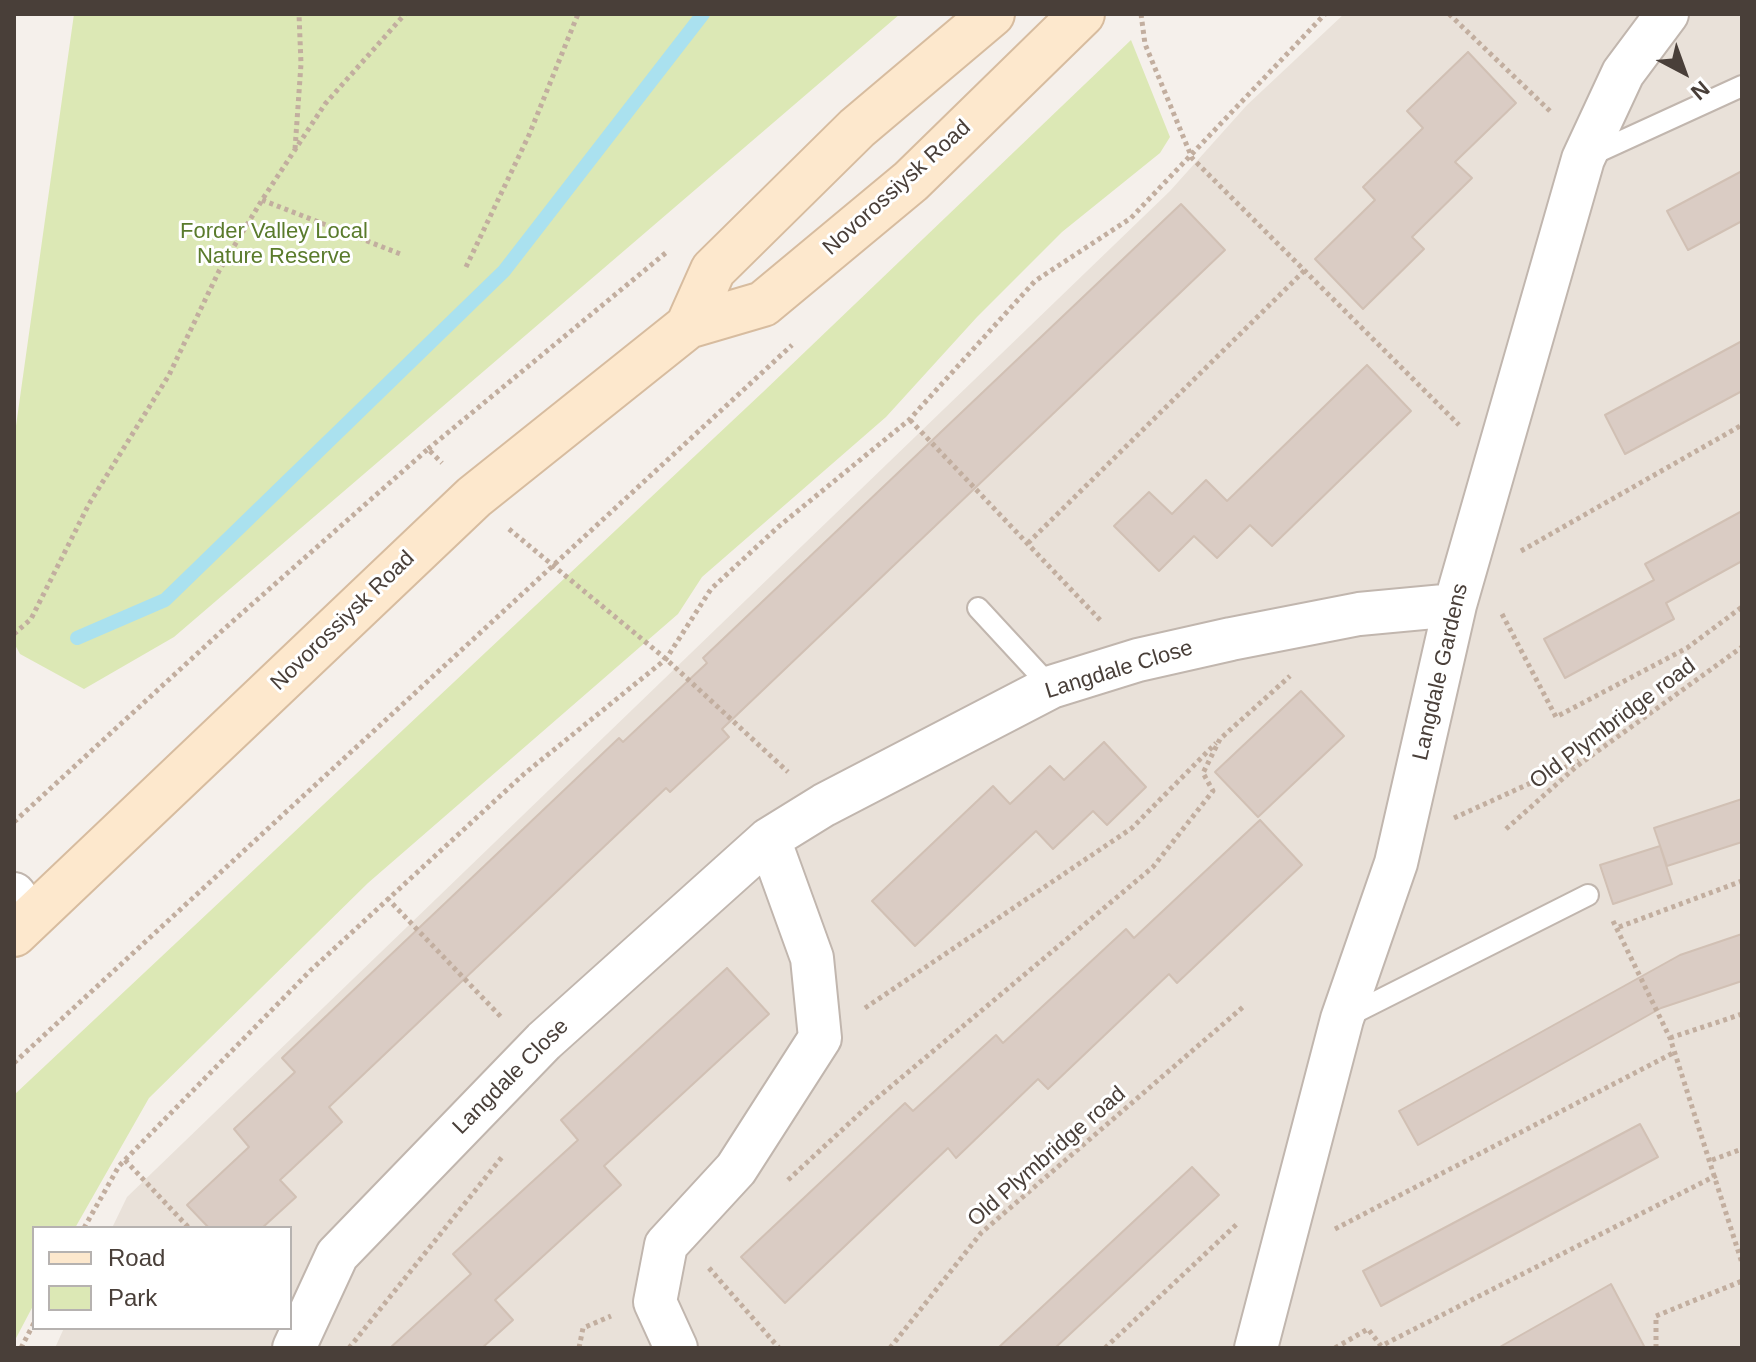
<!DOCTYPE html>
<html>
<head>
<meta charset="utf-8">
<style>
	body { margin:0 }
	#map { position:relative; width:1756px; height:1362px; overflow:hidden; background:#f5f0eb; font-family:Helvetica,sans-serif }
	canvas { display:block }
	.frame { position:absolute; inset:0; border:16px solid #493f39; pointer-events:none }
	.legend { position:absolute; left:32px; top:1226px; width:260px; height:104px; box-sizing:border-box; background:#fff; border:2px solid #b6b2b0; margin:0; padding:10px 14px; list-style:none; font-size:24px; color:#493f39 }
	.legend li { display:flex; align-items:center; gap:16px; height:40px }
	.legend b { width:40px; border:2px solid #b6b2b0 }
	.north { position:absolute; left:1644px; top:32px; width:80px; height:80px; -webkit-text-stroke:6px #fff; paint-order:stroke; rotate:139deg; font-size:22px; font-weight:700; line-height:32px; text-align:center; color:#493f39 }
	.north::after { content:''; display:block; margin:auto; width:28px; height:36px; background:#493f39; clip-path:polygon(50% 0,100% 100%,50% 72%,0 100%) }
</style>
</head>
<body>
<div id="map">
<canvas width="1756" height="1362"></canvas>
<div class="frame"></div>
<ul class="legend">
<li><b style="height:10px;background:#fde8cd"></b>Road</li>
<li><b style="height:22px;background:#dce8b5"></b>Park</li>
</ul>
<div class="north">N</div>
</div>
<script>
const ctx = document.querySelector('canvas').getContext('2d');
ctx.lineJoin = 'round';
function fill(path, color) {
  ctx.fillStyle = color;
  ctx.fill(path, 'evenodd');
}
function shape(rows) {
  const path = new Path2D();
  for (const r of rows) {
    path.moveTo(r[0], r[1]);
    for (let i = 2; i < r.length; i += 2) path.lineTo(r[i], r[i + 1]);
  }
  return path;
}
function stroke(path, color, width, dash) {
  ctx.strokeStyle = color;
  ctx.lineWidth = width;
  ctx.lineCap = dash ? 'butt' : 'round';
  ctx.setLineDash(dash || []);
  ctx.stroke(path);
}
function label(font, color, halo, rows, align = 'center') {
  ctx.font = font + ' Helvetica,sans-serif';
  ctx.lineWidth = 6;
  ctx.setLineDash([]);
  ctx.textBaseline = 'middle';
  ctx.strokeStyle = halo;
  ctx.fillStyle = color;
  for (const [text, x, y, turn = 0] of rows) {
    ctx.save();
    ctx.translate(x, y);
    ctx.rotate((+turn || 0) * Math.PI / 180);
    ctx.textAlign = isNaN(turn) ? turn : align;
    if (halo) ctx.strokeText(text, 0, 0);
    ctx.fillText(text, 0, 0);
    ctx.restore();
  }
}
const residential = shape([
	[1344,14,1742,14,1742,1348,55,1348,64,1328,290,1328,290,1228,112,1228,127,1197,1170,191,1247,105]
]);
const green = shape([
	[74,14,900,14,174,637,84,689,20,654,14,643,14,440],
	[1131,40,1170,137,1160,153,1062,232,977,317,886,417,702,577,678,614,368,883,149,1098,75,1228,34,1228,34,1304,14,1342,14,1095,763,392]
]);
const stream = shape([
	[77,638,165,600,504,271,703,14]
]);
const building = shape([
	[1468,52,1516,103,1455,162,1472,178,1412,237,1424,249,1363,309,1315,259,1375,200,1363,187,1423,128,1407,111,1468,52],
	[1742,171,1742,221,1688,250,1667,211,1742,171],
	[1181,204,1225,250,722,729,729,737,670,792,666,788,329,1107,342,1122,280,1180,296,1197,262,1228,209,1228,187,1205,249,1147,234,1129,295,1072,282,1058,619,738,623,742,707,663,703,658,1181,204],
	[1742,341,1742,391,1625,454,1605,415,1742,341],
	[1367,365,1411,411,1272,546,1250,525,1217,558,1194,536,1159,571,1114,526,1149,492,1172,514,1206,480,1227,501,1367,365],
	[1742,511,1742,561,1666,603,1674,619,1565,678,1544,639,1654,580,1645,564,1742,511],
	[1301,691,1344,736,1258,817,1215,772,1301,691],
	[1104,742,1146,787,1107,825,1093,811,1053,849,1036,831,915,946,872,901,993,786,1010,804,1050,766,1064,780,1104,742],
	[1742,799,1742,842,1667,866,1654,828,1742,799],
	[1260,820,1302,865,1177,983,1169,974,1048,1089,1038,1079,956,1158,948,1148,785,1303,741,1257,905,1103,913,1111,996,1035,1003,1043,1126,929,1134,938,1260,820],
	[1660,846,1672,884,1613,904,1600,865,1660,846],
	[1742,934,1742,981,1661,1008,1418,1145,1399,1111,1680,955,1742,934],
	[727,968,769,1014,604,1166,621,1185,495,1300,513,1320,482,1348,390,1348,471,1274,453,1254,578,1140,561,1120,727,968],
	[1640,1124,1658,1157,1381,1306,1363,1271,1640,1124],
	[1192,1167,1219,1195,1055,1348,998,1348,1192,1167],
	[1611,1284,1645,1348,1498,1348,1611,1284]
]);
const path = shape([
	[1141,14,1145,44,1192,158,1459,425],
	[1449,14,1552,113],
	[295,149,301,64,299,14],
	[262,200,403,255],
	[466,267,529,135,578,14],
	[910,420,1101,621],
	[428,449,668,251],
	[509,529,666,659,788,772],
	[1028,543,1306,269],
	[1521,551,1742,425],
	[1502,614,1556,717,1687,648,1742,607],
	[14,634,31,619,89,504,169,375,219,271,262,200,325,104,405,14],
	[1454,818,1579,761],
	[14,822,224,629,428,449,442,463],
	[1506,829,1577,766,1742,647],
	[387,898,503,1019],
	[1613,921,1670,1038,1742,1263],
	[1619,927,1742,881],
	[865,1008,1132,828,1216,743],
	[1670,1038,1742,1014],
	[14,1063,792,345],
	[125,1160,189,1228],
	[1712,1160,1742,1149],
	[788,1180,870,1104,1153,867,1213,791,1203,773,1220,739,1290,676],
	[84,1228,119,1166,311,970,524,774,666,659,711,589,778,527,909,420,1035,281,1131,218,1325,14],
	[1335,1229,1675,1052],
	[709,1268,779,1348],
	[21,1348,34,1323],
	[349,1348,502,1157],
	[579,1348,583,1328,611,1316],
	[890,1348,981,1233,1243,1007],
	[1105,1348,1238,1223],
	[1335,1348,1368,1329,1381,1346,1717,1175],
	[1656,1348,1656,1316,1742,1281]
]);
const lane = shape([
	[1589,156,1742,86],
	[978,608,1051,687],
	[1346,1017,1588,895]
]);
const street = shape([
	[14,894,31,917],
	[294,1348,337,1255,544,1041,769,839,824,805,1051,687,1138,660,1231,639,1359,614,1455,605],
	[676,1348,655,1302,666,1245,736,1169,820,1038,812,958,769,839],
	[1256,1348,1342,1019,1396,863,1455,605,1583,159,1623,73,1667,14]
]);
const secondary = shape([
	[688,326,713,270,857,128,992,14],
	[14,934,474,497,688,326,763,304,911,181,1082,14]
]);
const streetNames = [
	["Novorossiysk Road",897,188,-42],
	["Novorossiysk Road",343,621,-44],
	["Langdale Close",1119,670,-17],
	["Langdale Gardens",1441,672,-77],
	["Old Plymbridge road",1613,724,-37],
	["Langdale Close",511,1077,-45],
	["Old Plymbridge road",1047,1157,-41]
];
const parkNames = [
	["Forder Valley Local",274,232],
	["Nature Reserve",274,257]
];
fill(residential, '#e9e1d9');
fill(green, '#dce8b5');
stroke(stream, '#aae1ef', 14);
fill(building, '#daccc4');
stroke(building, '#d1c0b4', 2);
stroke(lane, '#c1b6ae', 24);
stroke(street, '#c1b6ae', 46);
stroke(secondary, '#d7bc9f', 48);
stroke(path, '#c2ae9f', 5, [4, 4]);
stroke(lane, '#fff', 20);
stroke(street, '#fff', 42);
stroke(secondary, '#fde8cd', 44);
label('22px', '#493f39', '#fff', streetNames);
label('22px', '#5a7b2c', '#fff', parkNames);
</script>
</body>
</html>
